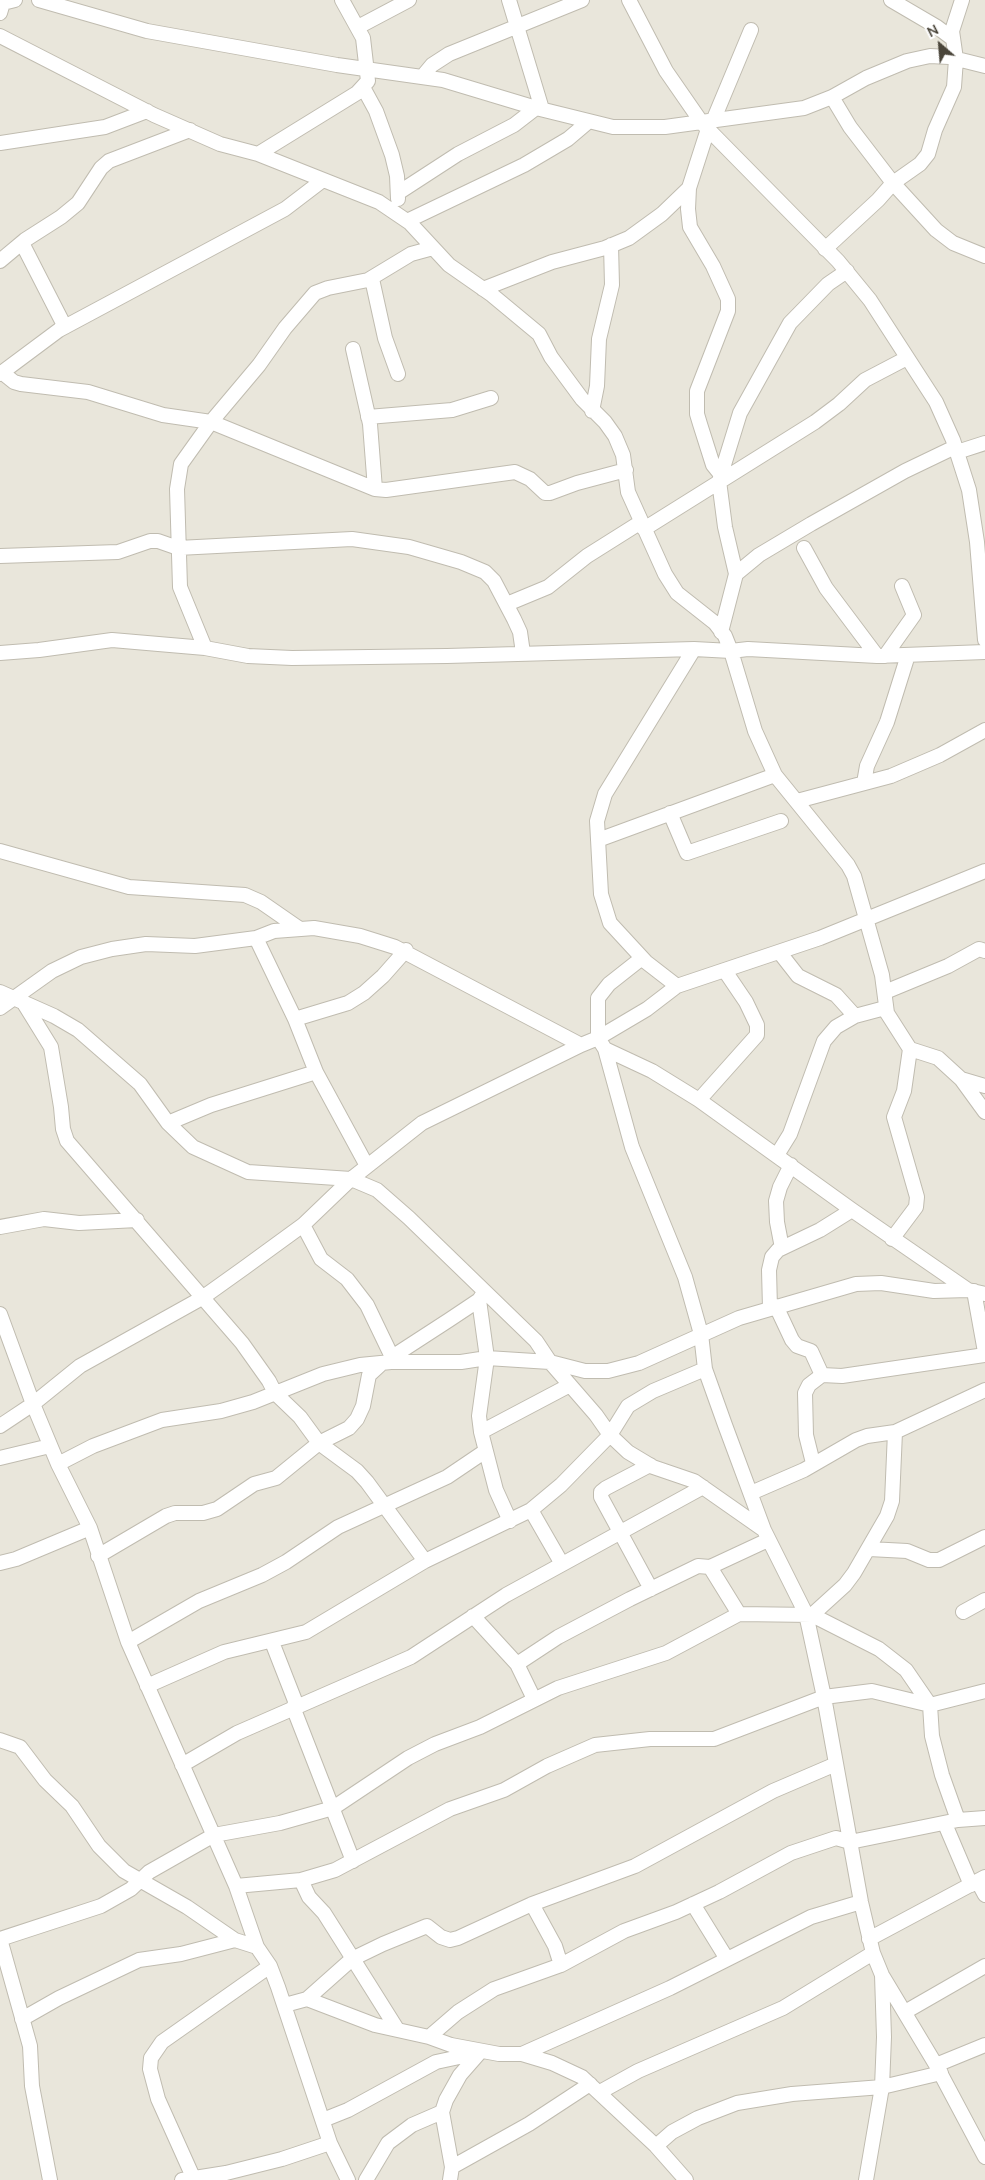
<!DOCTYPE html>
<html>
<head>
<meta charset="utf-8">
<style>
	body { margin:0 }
	#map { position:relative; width:985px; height:2180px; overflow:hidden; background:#f5f3ed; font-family:"Nunito Sans",sans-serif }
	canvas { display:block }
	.north { position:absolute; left:915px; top:20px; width:50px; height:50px; -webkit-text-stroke:4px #fff; paint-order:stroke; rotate:333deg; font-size:14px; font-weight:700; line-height:20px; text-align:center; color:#4a453a }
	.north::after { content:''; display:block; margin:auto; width:18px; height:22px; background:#4a453a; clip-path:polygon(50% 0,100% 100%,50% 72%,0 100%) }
</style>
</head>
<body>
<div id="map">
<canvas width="985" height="2180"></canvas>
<div class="north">N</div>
</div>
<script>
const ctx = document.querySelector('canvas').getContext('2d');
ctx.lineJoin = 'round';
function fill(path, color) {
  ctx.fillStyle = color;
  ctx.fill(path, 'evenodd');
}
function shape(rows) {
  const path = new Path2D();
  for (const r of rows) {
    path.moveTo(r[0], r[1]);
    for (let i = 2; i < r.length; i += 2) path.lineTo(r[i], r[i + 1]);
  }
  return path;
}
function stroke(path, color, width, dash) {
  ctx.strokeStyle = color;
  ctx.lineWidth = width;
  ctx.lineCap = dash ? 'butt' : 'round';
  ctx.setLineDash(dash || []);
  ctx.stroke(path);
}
const residential = shape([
	[0,0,985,0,985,2180,0,2180]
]);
const minor = shape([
	[39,0,147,31,337,65,443,80,536,108,613,127,665,127,804,108,832,97,866,78,907,61,930,56,949,57,985,66],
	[509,0,542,109],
	[629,0,666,71,702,123,838,261,870,300,936,402,953,440,969,490,977,542,985,640],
	[891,0,937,27,953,39],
	[0,13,3,3,15,0],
	[358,27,409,0],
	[0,36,154,115,220,144,258,154,379,202,410,223,449,265,492,295,539,334,551,357,582,399,605,422,615,436,623,455,628,492,665,574,677,593,715,623,725,636,731,651,755,731,775,775,848,865,854,876,882,975,887,1013,910,1049,938,1058,961,1079,985,1112],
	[422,77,432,65,449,54,582,0],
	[364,89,376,111,392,155,397,176,398,199],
	[832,97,850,127,893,183,936,230,953,243,985,256],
	[713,121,751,30],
	[708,129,689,188,688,209,690,227,713,266,728,299,728,311,697,391,697,414,700,424,713,465,721,475],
	[0,143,105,127,147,111],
	[258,154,357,93,368,81,363,38,342,0],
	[398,193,458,154,514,125,536,108],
	[407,221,524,165,568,139,588,122],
	[22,243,65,327],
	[825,249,878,200,893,183,920,164,928,154,935,130,954,87,956,59,952,31,962,0],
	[0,261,25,240,61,217,78,203,101,168,109,161,190,130],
	[372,279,385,338,398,374],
	[483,289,552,262,605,248,629,238,662,214,689,188],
	[353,349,370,424,375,489],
	[0,374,59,330,285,209,323,180],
	[4,374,14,382,21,384,88,392,163,415,211,422,375,489,386,490,515,472,530,479,545,493,550,493,577,483,626,470],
	[592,411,597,386,599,339,612,285,611,245],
	[368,417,452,410,491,398],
	[957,452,985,443],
	[644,529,815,422,839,404,865,380,907,358],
	[804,548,826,588,877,656],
	[0,556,118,552,150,541,158,541,178,548,352,539,409,547,461,562,485,572,494,581,514,619,520,632,523,653],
	[736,574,759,555,811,524,905,471,955,447],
	[507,604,548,587,587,556,641,522],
	[721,632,736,574,725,527,719,481,740,413,790,323,828,284,847,271],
	[205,648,180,587,177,489,181,464,211,422,259,365,285,328,315,293,328,288,368,280,411,254,433,248],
	[0,653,39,650,112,640,205,648,248,656,292,658,447,656,694,649,731,651,748,649,877,656,985,652],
	[885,656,914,615,902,586],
	[864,783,867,766,887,722,908,655],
	[797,801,891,776,940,755,985,730],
	[670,813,687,853,781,821],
	[598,840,775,775],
	[0,851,129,887,245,895,261,902,300,929],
	[256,938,295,1019,316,1072,367,1166],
	[780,953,798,976,836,995,855,1016],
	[677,986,646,962,610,923,601,894,597,821,605,794,694,649],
	[0,992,54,1016,78,1030,140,1084,168,1123,193,1147,248,1172,351,1179,377,1190,409,1218,536,1341,550,1362,596,1415,610,1435,628,1452,653,1467,694,1481,764,1530],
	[885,992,948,966,979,949,985,951],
	[25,1005,51,1047,61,1107,63,1129,67,1141,242,1343,269,1381,275,1393,300,1417,319,1443,357,1471,367,1482,425,1561],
	[0,1008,52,971,81,957,112,949,146,944,195,946,256,938,274,931,314,928,360,936,395,947,581,1045,598,1038,605,1049,652,1071,699,1100,852,1210,968,1290,985,1294],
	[295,1019,348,1003,364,993,383,976,406,950],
	[598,1038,647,1009,677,986,820,938,985,871],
	[598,1038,598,998,609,984,642,958],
	[605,1049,632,1147,685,1277,701,1334,705,1369,725,1425,764,1530,806,1614,824,1697,861,1902,873,1953,882,1975,936,2065,985,2157],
	[961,1079,985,1086],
	[699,1100,757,1035,757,1025,746,1002,725,971],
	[168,1123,211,1105,316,1072],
	[777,1155,790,1134,824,1041,836,1027,855,1016,885,1008],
	[303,1225,321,1259,347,1279,367,1305,392,1357],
	[0,1227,44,1219,79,1223,137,1220],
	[892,1239,916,1207,917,1197,894,1117,904,1091,910,1049],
	[782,1248,777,1222,776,1201,780,1187,791,1165],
	[974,1291,985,1352],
	[479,1300,487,1358,479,1416,481,1432,496,1490,510,1521],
	[776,1306,792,1340,797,1346,811,1351,822,1375],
	[770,1308,769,1270,772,1257,778,1250,820,1230,852,1210],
	[0,1314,33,1404,58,1464,90,1528,128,1642,236,1886,257,1947,270,1966,278,1987,330,2143,348,2180],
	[391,1362,392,1357,449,1320,479,1300,483,1294],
	[0,1426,33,1404,80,1366,202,1298,244,1268,303,1225,351,1179,422,1123,581,1045],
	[481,1432,570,1385],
	[0,1458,50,1446],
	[813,1463,806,1435,805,1393,809,1385,822,1375,842,1376,985,1355],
	[58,1464,93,1446,162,1420,221,1411,253,1402,323,1374,360,1365,391,1362,461,1362,487,1358,550,1362,585,1371,608,1371,639,1363,739,1318,856,1284,881,1283,934,1291,968,1290],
	[650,1465,606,1488,601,1492,601,1497,651,1589],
	[751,1493,804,1470,856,1440,867,1436,895,1432,985,1390],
	[531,1510,562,1564],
	[869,1549,907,1551,929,1560,939,1560,985,1537],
	[98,1556,166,1516,175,1513,203,1513,217,1509,254,1484,276,1478,319,1443,349,1428,357,1419,363,1406,369,1375,382,1363],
	[0,1563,16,1559,90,1528],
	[710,1567,739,1614],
	[963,1612,985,1600],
	[812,1615,845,1585,854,1573,887,1516,892,1501,895,1432],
	[473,1616,517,1664,534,1699],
	[128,1642,199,1601,262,1575,286,1562,338,1527,447,1477,484,1452],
	[272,1642,297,1706],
	[517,1664,558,1637,630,1599,698,1566,710,1567,768,1540],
	[147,1686,224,1652,306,1632,425,1561,531,1510,561,1485,610,1435,628,1406,653,1391,705,1369],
	[293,1707,353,1861],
	[0,1740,20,1747,45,1780,72,1806,99,1846,124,1871,187,1907,235,1940,257,1947],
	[182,1765,237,1733,411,1657,506,1595,703,1487],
	[945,1824,971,1885],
	[301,1880,309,1897,324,1913,343,1943,397,2029],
	[978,1882,985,1895],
	[236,1886,301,1880,335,1870,450,1809,504,1790,547,1766,595,1745,650,1739,714,1739,824,1697,872,1691,930,1705,985,1691],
	[532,1904,555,1946,561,1965],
	[693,1904,727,1959],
	[0,1939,101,1906,131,1889,149,1872,214,1835,280,1823,333,1808,408,1758,435,1744,480,1727,558,1688,666,1653,739,1614,812,1615,879,1649,906,1670,930,1705,932,1736,942,1775,958,1820],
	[0,1939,30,2046,32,2086,50,2180],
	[869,1939,985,1877],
	[307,1999,375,2025,429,2037,451,2045,499,2054,522,2054,552,2063,582,2077,656,2146,686,2180],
	[285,2005,307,1999,352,1959,383,1944,427,1926,441,1937,450,1940,458,1938,532,1904,635,1866,773,1791,836,1764],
	[905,2012,985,1966],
	[22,2019,59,1998,139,1960,181,1954,235,1940],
	[429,2037,458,2012,494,1989,561,1965,624,1931,676,1912,719,1892,791,1853,836,1838,850,1842,958,1820,985,1818],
	[522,2054,670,1988,811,1917,861,1902],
	[936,2065,985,2045],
	[600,2092,638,2071,783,2008,873,1953],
	[442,2112,452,2167,450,2180],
	[323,2120,348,2110,436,2062,464,2056,475,2057],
	[656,2146,672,2132,698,2118,737,2103,792,2094,882,2087,941,2073],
	[452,2167,529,2124,590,2084],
	[193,2177,158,2099,150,2069,151,2058,162,2042,270,1966],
	[182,2180,226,2173,282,2159,330,2143],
	[366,2180,388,2143,412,2125,442,2112,446,2100,460,2075,481,2051],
	[866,2180,882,2087,884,2037,882,1975]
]);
fill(residential, '#e9e6db');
stroke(minor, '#c0bcb0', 16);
stroke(minor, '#fff', 14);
</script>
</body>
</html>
